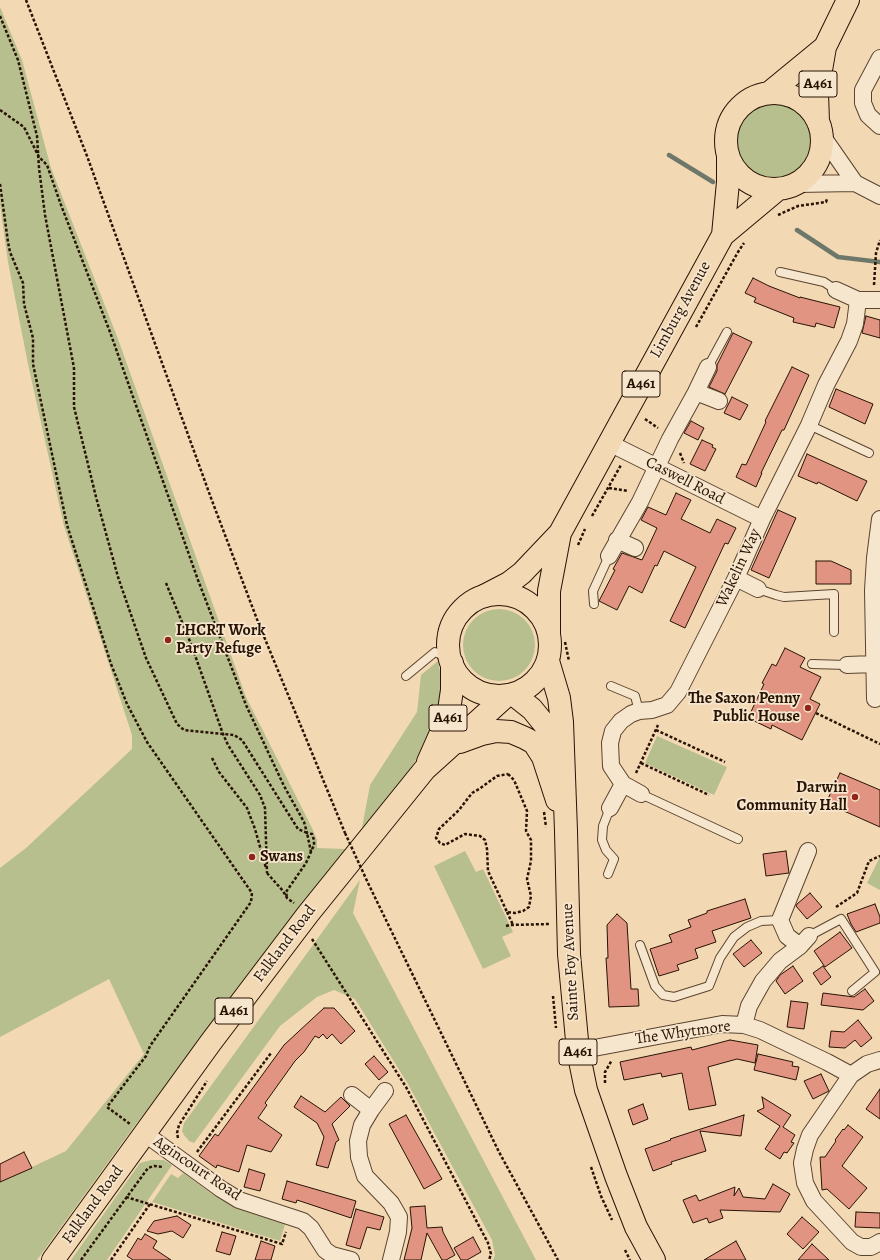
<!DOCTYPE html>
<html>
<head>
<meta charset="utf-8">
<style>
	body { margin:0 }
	canvas { display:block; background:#f2d8b3 }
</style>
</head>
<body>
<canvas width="880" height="1260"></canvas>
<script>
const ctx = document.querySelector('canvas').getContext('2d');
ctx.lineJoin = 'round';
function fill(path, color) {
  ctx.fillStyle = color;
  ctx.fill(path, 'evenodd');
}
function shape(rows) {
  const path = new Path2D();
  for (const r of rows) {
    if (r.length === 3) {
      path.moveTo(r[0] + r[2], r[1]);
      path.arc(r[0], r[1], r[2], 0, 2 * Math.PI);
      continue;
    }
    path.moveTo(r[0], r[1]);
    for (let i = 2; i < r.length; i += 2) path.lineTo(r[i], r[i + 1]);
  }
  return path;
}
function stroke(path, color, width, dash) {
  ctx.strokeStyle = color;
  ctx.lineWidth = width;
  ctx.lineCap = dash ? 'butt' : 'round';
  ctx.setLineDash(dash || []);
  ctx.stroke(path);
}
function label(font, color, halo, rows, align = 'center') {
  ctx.font = font + ' Alegreya,serif';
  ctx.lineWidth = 3.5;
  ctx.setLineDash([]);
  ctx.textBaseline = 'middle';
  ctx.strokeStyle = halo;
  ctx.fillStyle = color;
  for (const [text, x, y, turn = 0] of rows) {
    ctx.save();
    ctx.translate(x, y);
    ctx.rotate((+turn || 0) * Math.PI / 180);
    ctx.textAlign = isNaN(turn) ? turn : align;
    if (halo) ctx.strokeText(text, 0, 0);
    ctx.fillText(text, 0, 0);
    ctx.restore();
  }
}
const green = shape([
	[0,7,22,60,51,168,118,339,246,697,312,828,317,840,317,848,345,849,362,828,370,785,417,712,421,675,438,661,442,683,443,705,420,753,400,786,133,1128,37,1260,0,1260,0,1182,66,1151,144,1054,109,979,0,1037,0,868,26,848,132,749,132,735,64,526,28,364,8,262,0,204],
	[774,141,38],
	[499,645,36],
	[657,736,727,767,714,795,645,763],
	[465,851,476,872,483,869,513,932,502,937,511,956,483,969,434,866],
	[880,857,880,890,867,883],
	[360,880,353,913,536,1260,493,1260,495,1255,492,1240,408,1084,355,999,334,990,317,997,280,1026,194,1143,189,1141,184,1135,182,1131,184,1123],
	[151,1160,164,1160,172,1165,107,1260,71,1260,140,1163],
	[183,1173,212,1194,243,1207,286,1221,280,1241,152,1202,171,1174,178,1178]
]);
const stream = shape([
	[669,155,713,182],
	[797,230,838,257,880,262]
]);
const building = shape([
	[753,278,769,286,800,298,800,297,840,307,834,328,816,323,815,327,793,322,794,318,754,302,756,298,745,293,753,278],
	[866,316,880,320,880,338,862,333,866,316],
	[733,333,752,342,725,394,709,387,717,371,717,365,733,333],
	[792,367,809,375,784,430,782,430,761,473,762,473,756,487,736,477,742,464,746,465,766,422,765,421,792,367],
	[836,389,873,404,865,424,829,407,836,389],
	[732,397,748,405,740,420,724,413,732,397],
	[691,421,704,428,698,440,684,433,691,421],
	[702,440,713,445,712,447,716,449,705,471,690,464,702,440],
	[807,454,867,481,857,501,818,482,817,484,798,476,807,454],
	[676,493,691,500,681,519,710,533,717,519,736,528,728,544,725,543,685,628,670,621,696,567,664,551,657,566,655,565,642,593,629,586,617,610,599,601,615,570,613,569,622,553,642,560,657,528,641,520,648,507,666,515,676,493],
	[778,510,796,518,769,578,751,570,778,510],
	[816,561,831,561,851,570,851,584,816,584,816,561],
	[785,648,805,658,800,667,821,677,810,699,820,704,802,740,772,725,771,729,748,718,764,684,762,683,772,664,776,666,785,648],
	[840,773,880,790,880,827,826,803,840,773],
	[786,851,789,873,766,876,763,854,786,851],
	[810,893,822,907,807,919,796,906,797,904,810,893],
	[745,899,751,918,712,931,716,942,695,949,698,958,677,965,679,970,659,976,650,949,672,942,669,935,691,927,688,920,707,913,707,911,745,899],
	[875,904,880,917,880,923,856,932,851,924,847,914,875,904],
	[617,914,627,923,631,989,638,989,639,1006,609,1007,606,958,608,958,607,925,617,914],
	[840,932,852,948,825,967,814,951,840,932],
	[751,940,762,953,744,967,733,954,751,940],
	[793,966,803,981,785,994,776,981,780,975,793,966],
	[823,966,831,977,821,985,813,973,823,966],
	[865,989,874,1001,863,1010,821,1005,823,993,854,997,865,989],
	[791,1001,808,1003,804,1029,787,1027,791,1001],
	[324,1008,334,1008,355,1031,341,1044,332,1034,327,1039,323,1034,319,1038,315,1036,304,1052,295,1061,265,1103,267,1105,258,1118,282,1135,271,1152,247,1145,239,1172,217,1165,216,1168,199,1156,215,1134,218,1136,284,1045,324,1008],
	[858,1020,872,1038,861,1047,855,1040,845,1048,829,1047,831,1031,844,1032,858,1020],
	[730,1040,758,1045,755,1063,737,1059,708,1067,716,1105,689,1110,682,1073,662,1077,661,1073,624,1080,620,1062,691,1047,692,1050,730,1040],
	[758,1054,793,1062,792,1066,799,1067,796,1080,754,1070,758,1054],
	[374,1056,388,1072,379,1080,365,1064,374,1056],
	[821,1074,829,1091,813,1099,804,1081,821,1074],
	[880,1089,880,1119,866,1109,880,1089],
	[301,1096,325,1112,341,1097,350,1106,332,1124,339,1140,336,1142,328,1168,316,1165,324,1137,317,1123,294,1107,301,1096],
	[762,1097,791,1115,783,1127,795,1135,791,1142,794,1143,787,1153,784,1152,780,1159,765,1149,780,1126,757,1111,764,1108,762,1097],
	[643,1104,648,1119,633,1125,628,1110,643,1104],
	[406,1115,442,1179,424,1189,389,1124,406,1115],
	[744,1115,741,1136,700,1131,706,1151,671,1162,672,1164,653,1171,645,1149,671,1140,670,1139,744,1115],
	[848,1125,863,1137,842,1166,867,1188,849,1209,827,1189,822,1190,820,1157,825,1157,836,1141,835,1140,843,1129,844,1130,848,1125],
	[24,1152,32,1168,0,1182,0,1164,24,1152],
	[249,1169,265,1174,260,1191,244,1187,249,1169],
	[287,1181,356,1201,351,1218,297,1200,296,1203,282,1199,287,1181],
	[773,1184,790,1194,780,1212,720,1210,723,1218,709,1223,707,1218,693,1223,683,1200,696,1195,699,1201,735,1187,734,1196,739,1188,743,1197,765,1199,773,1184],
	[425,1206,427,1228,442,1227,443,1232,455,1255,446,1260,442,1260,427,1233,421,1260,404,1260,412,1228,410,1207,425,1206],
	[356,1209,384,1217,380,1230,367,1227,360,1249,346,1245,356,1209],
	[856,1212,880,1213,880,1228,855,1227,856,1212],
	[177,1216,191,1225,183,1238,172,1231,158,1234,147,1231,154,1221,177,1216],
	[802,1217,819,1232,803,1249,787,1234,802,1217],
	[222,1232,236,1236,230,1255,216,1251,222,1232],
	[145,1234,157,1241,153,1248,171,1260,133,1260,127,1256,138,1238,141,1240,145,1234],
	[473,1237,481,1252,467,1260,461,1260,454,1248,473,1237],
	[261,1241,275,1246,271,1260,255,1260,261,1241],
	[736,1241,746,1260,704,1260,736,1241],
	[812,1244,829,1260,798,1260,812,1244]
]);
const path = shape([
	[26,0,87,156,211,498,258,622,345,833],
	[0,16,18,60,37,136,39,168,45,215,74,368,74,407,96,497,118,577,146,658,177,724,184,730,234,735,242,740,298,829,307,833,311,852],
	[0,110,24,127,39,157,47,165,61,205,110,332,198,580,246,705,284,786,304,822,307,833,312,834,314,840,314,845,306,863,286,892,287,898],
	[0,184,8,242,10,252,23,283,24,304,33,338,33,364,67,525,111,664,127,704,147,742,252,893,251,902,150,1046,146,1056,107,1107,130,1124],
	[778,215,798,206,826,202,827,199],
	[874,285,876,253,880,240],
	[696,327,738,252,744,243],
	[645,419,658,428],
	[680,453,684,463],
	[609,488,628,491],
	[592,516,621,465],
	[578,545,585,529],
	[166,583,191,644,223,734,228,745,260,795,265,808,267,873],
	[565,642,569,661],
	[816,713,880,744],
	[656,730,725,762],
	[212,758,219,772,247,808,255,829,266,868],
	[641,763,709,795],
	[636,773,658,725],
	[508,774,514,780,527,811,526,831,531,840,531,861,527,879,531,896,529,907,523,911,515,913,507,912,488,871,487,849,485,840,480,836,465,834,445,845,440,843,436,838,439,829,459,810,472,793,479,789,497,776,508,774],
	[544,812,546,827],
	[267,873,283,891,287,898,294,903],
	[368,883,499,1152,558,1260],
	[836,907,857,893,869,861,880,856],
	[507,912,513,925],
	[506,926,510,925,549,924],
	[312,939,406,1087,488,1243,491,1254,489,1260],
	[553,996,556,1028],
	[605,1083,605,1072,612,1060],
	[178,1138,177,1133,179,1125,207,1081],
	[197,1152,271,1053],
	[591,1167,601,1196,612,1220],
	[126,1197,282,1244,286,1232],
	[625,1250,630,1260],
	[81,1260,148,1168,154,1166,163,1167],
	[111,1260,150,1204]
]);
const lane = shape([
	[780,272,824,282,836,290],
	[708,367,727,332],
	[809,425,869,453],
	[758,589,776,595,784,597,834,594,834,632],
	[594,604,593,591,609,556],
	[812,664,847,665],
	[406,676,435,652,450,659],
	[611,686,635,696,639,711],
	[641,794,738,839],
	[608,874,614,859,606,850,602,840,603,826,610,808],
	[809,936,841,919,875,972,852,991],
	[640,945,655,986,663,995,674,997,709,986,720,958,734,937,747,927,761,921,780,920]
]);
const street = shape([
	[880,58,863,90,863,103,868,115,880,126],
	[823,137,855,183],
	[797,184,855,183,880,196],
	[836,290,858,300,880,300],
	[696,392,719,401],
	[609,443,762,519],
	[617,540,635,548],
	[609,556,640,502,670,439,696,392,708,367],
	[736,578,758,589],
	[847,665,874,664],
	[875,699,873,590,875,558,880,519],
	[641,794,623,784,611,766,610,743,613,731,621,721,631,714,639,711,652,710,667,705,678,692,736,578,762,519,809,425,826,385,849,341,855,324,858,300],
	[610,808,623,784],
	[800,946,787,936,780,920,808,851],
	[744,1025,749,1006,763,981,780,961,800,946,809,936],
	[578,1051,722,1024,744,1025,760,1030,827,1062,851,1075],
	[880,1060,867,1064,851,1075,810,1135,805,1149,802,1163,805,1183,814,1201,852,1242,861,1247,871,1247,880,1242],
	[385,1091,371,1110,362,1125,358,1141,359,1157,365,1176,391,1203,399,1217,398,1232,391,1260],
	[352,1095,371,1110],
	[144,1133,221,1189,239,1200,303,1221,311,1228,325,1250,332,1255,351,1260]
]);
const primary = shape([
	[774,141,48],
	[769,93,825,47],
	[818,122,817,93,825,47,848,0],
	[723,235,728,182,728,157],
	[484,596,509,583,522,573,560,533,723,235,778,189],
	[549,633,549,591,560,533]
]);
const highway = shape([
	[499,645,51],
	[548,661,559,698,562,722,566,831,569,954,578,1051,586,1090,616,1176,636,1227,654,1260],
	[513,694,532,709,545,725,558,756],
	[460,742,482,734,496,731,511,732,525,738,534,743,543,757,557,800],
	[428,762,448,717,452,690,452,663],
	[53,1260,211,1042,308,914,425,769,507,695]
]);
const pathBridge = shape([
	[345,833,368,883]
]);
const markers = [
	[168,640,4,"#8f2418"],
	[808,708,4,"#8f2418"],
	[855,797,4,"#8f2418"],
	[252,857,4,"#8f2418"]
];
const shields = [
	[818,84,38],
	[641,384,38],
	[448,718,38],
	[234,1011,38],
	[578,1052,38]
];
const shieldNames = [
	["A461",818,84],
	["A461",641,384],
	["A461",448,718],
	["A461",234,1011],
	["A461",578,1052]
];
const streetNames = [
	["Limburg Avenue",681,310,-61],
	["Caswell Road",685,481,27],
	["Wakelin Way",739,568,-65],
	["Falkland Road",285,944,-53],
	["Sainte Foy Avenue",571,962,-93],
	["The Whytmore",683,1033,-8],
	["Agincourt Road",197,1169,34],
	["Falkland Road",93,1205,-54]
];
const poiNames = [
	["LHCRT Work",176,631],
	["Party Refuge",176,649],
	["The Saxon Penny",800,699,"right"],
	["Public House",800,717,"right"],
	["Darwin",847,788,"right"],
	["Community Hall",847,806,"right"],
	["Swans",260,857]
];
fill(green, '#b7bf8f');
stroke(stream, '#6d776a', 4.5);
fill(building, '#e19482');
stroke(building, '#291303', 1);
stroke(lane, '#5b442f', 10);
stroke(street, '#5b442f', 18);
stroke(primary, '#291303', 24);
stroke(highway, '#291303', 24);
stroke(path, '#291303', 2.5, [3, 2]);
stroke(lane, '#f7e6ce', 8);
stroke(street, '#f7e6ce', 16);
stroke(primary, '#f2d8b3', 22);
stroke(highway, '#f2d8b3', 22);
stroke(pathBridge, '#291303', 2.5, [3, 2]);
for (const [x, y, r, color] of markers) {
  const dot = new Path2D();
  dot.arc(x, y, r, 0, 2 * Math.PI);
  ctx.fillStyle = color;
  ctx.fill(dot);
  stroke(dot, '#f7e6ce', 1.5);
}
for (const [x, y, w] of shields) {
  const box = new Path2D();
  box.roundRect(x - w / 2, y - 13, w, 26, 3);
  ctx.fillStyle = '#f7e6ce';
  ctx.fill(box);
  stroke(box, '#291303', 1);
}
label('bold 15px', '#291303', null, shieldNames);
label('16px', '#291303', '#f7e6ce', streetNames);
label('bold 16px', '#291303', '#f7e6ce', poiNames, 'left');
</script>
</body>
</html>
